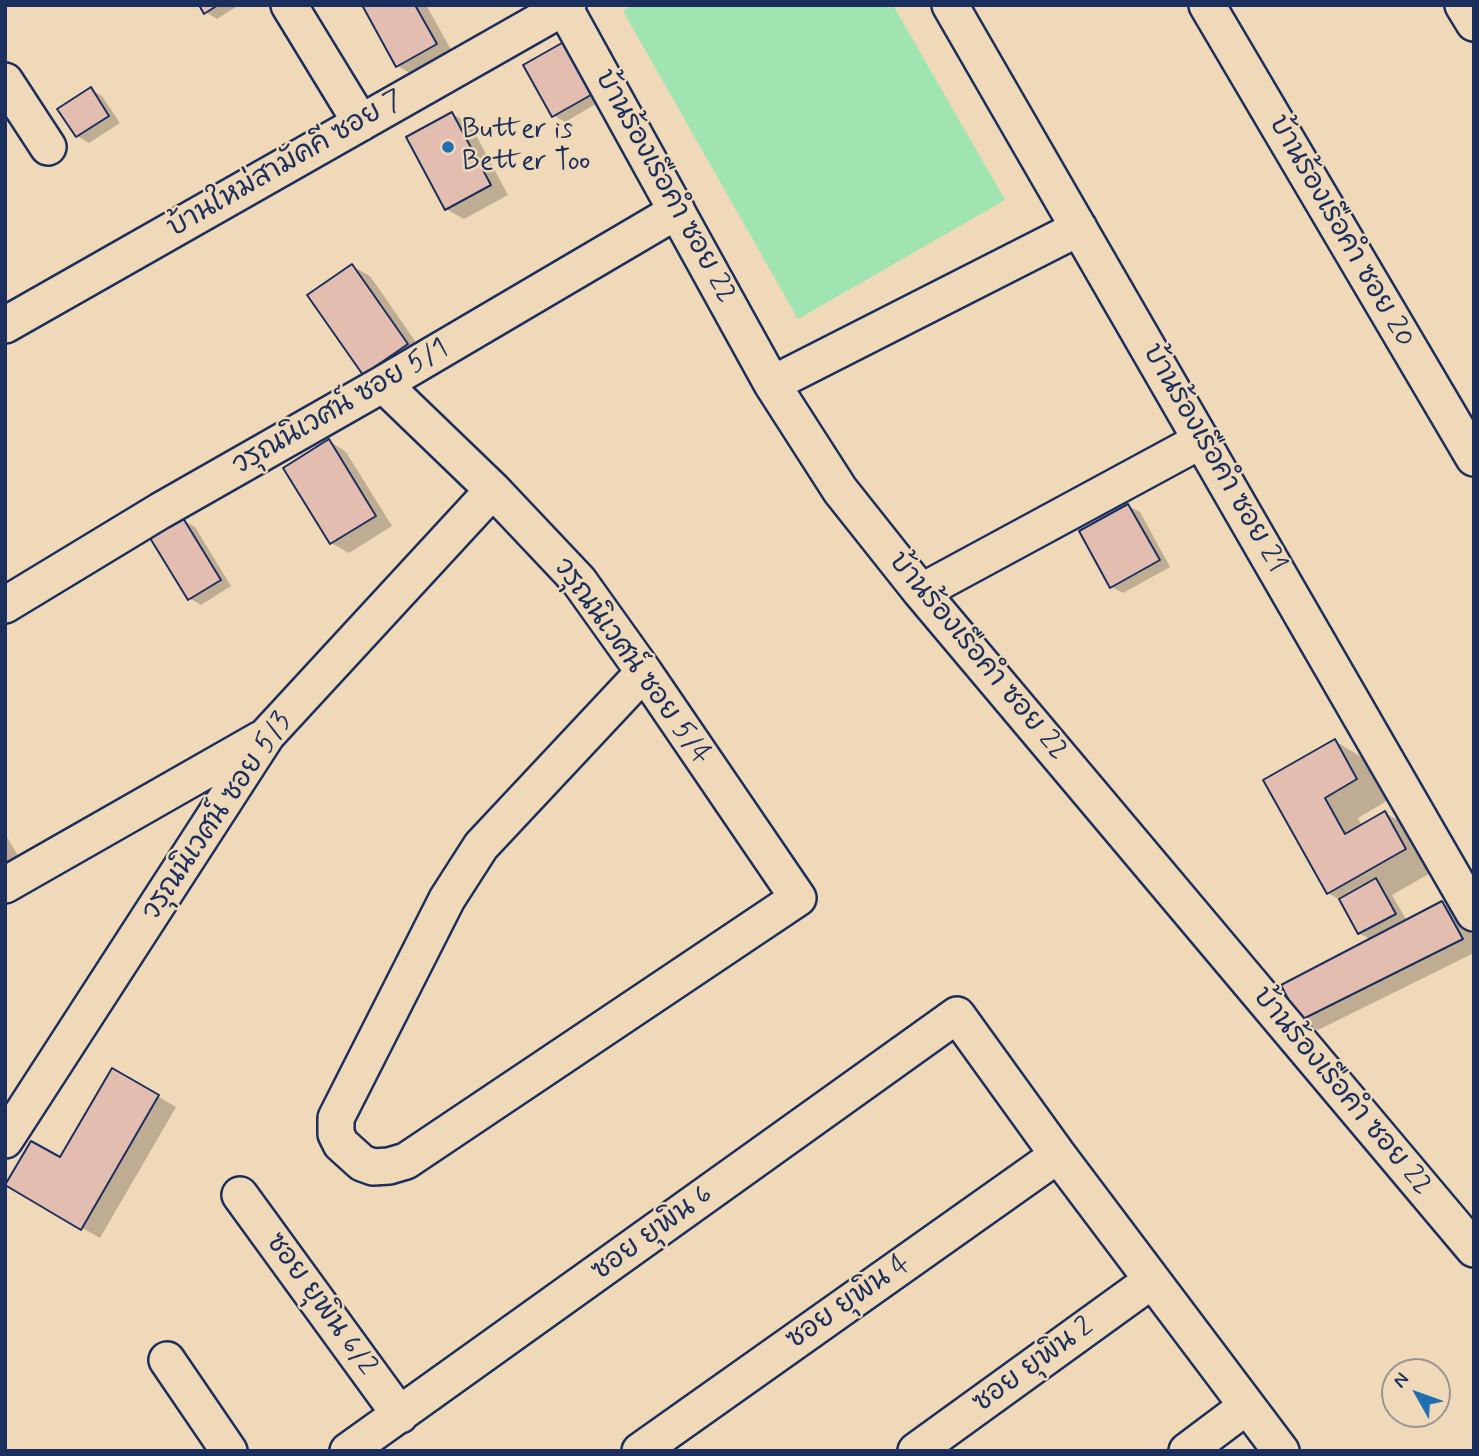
<!DOCTYPE html>
<html>
<head>
<meta charset="utf-8">
<style>
	body { margin:0 }
	#map { position:relative; width:1479px; height:1456px; overflow:hidden; background:#efd9b8; font-family:Mynerve,sans-serif }
	canvas { display:block }
	.frame { position:absolute; inset:0; border:7px solid #1b2f5e; pointer-events:none }
	.north { position:absolute; left:1381px; top:1358px; width:70px; height:70px; box-sizing:border-box; background:#efd9b8; border:2px solid #9a9594; border-radius:50%; rotate:310deg; font-size:19px; font-weight:700; line-height:28px; text-align:center; color:#1b2f5e }
	.north::after { content:''; display:block; margin:auto; width:24px; height:32px; background:#1f6fb2; clip-path:polygon(50% 0,100% 100%,50% 72%,0 100%) }
</style>
</head>
<body>
<div id="map">
<canvas width="1479" height="1456"></canvas>
<div class="frame"></div>
<div class="north">N</div>
</div>
<script>
const ctx = document.querySelector('canvas').getContext('2d');
ctx.lineJoin = 'round';
function fill(path, color) {
  ctx.fillStyle = color;
  ctx.fill(path, 'evenodd');
}
function shape(rows) {
  const path = new Path2D();
  for (const r of rows) {
    path.moveTo(r[0], r[1]);
    for (let i = 2; i < r.length; i += 2) path.lineTo(r[i], r[i + 1]);
  }
  return path;
}
function stroke(path, color, width, dash) {
  ctx.strokeStyle = color;
  ctx.lineWidth = width;
  ctx.lineCap = dash ? 'butt' : 'round';
  ctx.setLineDash(dash || []);
  ctx.stroke(path);
}
function label(font, color, halo, rows, align = 'center') {
  ctx.font = font + ' Mynerve,"Playpen Sans Thai",sans-serif';
  ctx.lineWidth = 5;
  ctx.setLineDash([]);
  ctx.textBaseline = 'middle';
  ctx.strokeStyle = halo;
  ctx.fillStyle = color;
  for (const [text, x, y, turn = 0] of rows) {
    ctx.save();
    ctx.translate(x, y);
    ctx.rotate((+turn || 0) * Math.PI / 180);
    ctx.textAlign = isNaN(turn) ? turn : align;
    if (halo) ctx.strokeText(text, 0, 0);
    ctx.fillText(text, 0, 0);
    ctx.restore();
  }
}
const green = shape([
	[633,5,893,5,1005,200,798,319,623,11]
]);
const shadow = shape([
	[201,5,239,5,217,19,206,12],
	[364,5,426,5,454,55,415,76,398,66],
	[525,66,608,97,565,122,553,115],
	[91,90,102,96,120,123,89,143,77,136,60,110],
	[452,114,470,124,508,195,464,219,446,209],
	[352,266,370,276,424,354,382,384,364,374],
	[329,441,346,452,392,526,349,553,331,543],
	[1128,506,1140,512,1170,567,1123,593,1112,587],
	[183,520,195,527,231,586,201,605,189,598],
	[1335,741,1368,761,1390,799,1358,818,1362,826,1385,813,1419,832,1439,868,1392,895,1407,921,1442,903,1460,913,1474,938,1474,953,1318,1030,1300,1020,1371,940,1359,933,1342,901,1328,893,1265,781],
	[5,834,30,875,5,889],
	[113,1070,176,1107,100,1238,7,1185,60,1160]
]);
const building = shape([
	[199,5,218,5,204,14,199,5],
	[362,5,415,5,437,44,396,67,362,5],
	[569,39,598,91,552,117,523,65,569,39],
	[91,87,109,116,76,137,57,109,91,87],
	[452,112,491,185,445,210,406,137,452,112],
	[352,264,408,344,363,375,307,295,352,264],
	[329,439,376,516,330,544,283,468,329,439],
	[1128,504,1160,560,1110,588,1079,531,1128,504],
	[183,518,221,580,188,600,150,538,183,518],
	[1335,739,1357,779,1325,798,1345,834,1385,811,1406,849,1327,894,1263,780,1335,739],
	[1376,878,1396,914,1358,934,1339,899,1376,878],
	[1442,901,1463,939,1299,1021,1281,985,1442,901],
	[112,1068,159,1095,81,1230,5,1185,31,1141,60,1157,112,1068]
]);
const street = shape([
	[289,5,361,123],
	[950,5,1474,913],
	[1207,5,1474,458],
	[1463,5,1474,23],
	[564,7,772,384,840,490,921,592,1474,1249],
	[5,81,48,147],
	[5,325,568,5],
	[383,384,493,490,579,581,644,672,798,898,406,1161,389,1166,373,1167,362,1163,341,1144,336,1134,336,1118,447,899,481,846,644,672],
	[772,384,1079,228],
	[921,592,1202,440],
	[5,605,160,511,383,384,677,211],
	[5,885,261,739],
	[5,1140,267,735,493,490],
	[240,1195,400,1415],
	[167,1360,229,1451],
	[348,1451,957,1015,1058,1155,1281,1451],
	[640,1451,1058,1155],
	[916,1451,1151,1281],
	[1187,1451,1247,1406]
]);
const markers = [
	[448,147,7,"#1f6fb2"]
];
const poiNames = [
	["Butter is",462,131],
	["Better Too",462,163]
];
const streetNames = [
	["บ้านใหม่สามัคคี ซอย 7",286,165,-30],
	["บ้านร้องเรือคำ ซอย 22",664,187,61],
	["บ้านร้องเรือคำ ซอย 20",1340,232,60],
	["วรุณนิเวศน์ ซอย 5/1",341,408,-30],
	["บ้านร้องเรือคำ ซอย 21",1213,459,60],
	["บ้านร้องเรือคำ ซอย 22",977,657,50],
	["วรุณนิเวศน์ ซอย 5/4",631,662,54],
	["วรุณนิเวศน์ ซอย 5/3",218,817,-56],
	["บ้านร้องเรือคำ ซอย 22",1341,1092,50],
	["ซอย ยุพิน 6",653,1234,-36],
	["ซอย ยุพิน 4",849,1303,-35],
	["ซอย ยุพิน 6/2",320,1305,54],
	["ซอย ยุพิน 2",1034,1366,-36]
];
fill(green, '#a0e5b1');
fill(shadow, '#0003');
fill(building, '#e2bdb0');
stroke(building, '#1b2f5e', 2);
stroke(street, '#1b2f5e', 40);
stroke(street, '#efd9b8', 35);
for (const [x, y, r, color] of markers) {
  const dot = new Path2D();
  dot.arc(x, y, r, 0, 2 * Math.PI);
  ctx.fillStyle = color;
  ctx.fill(dot);
  stroke(dot, '#efd9b8', 2.5);
}
label('28px', '#1b2f5e', '#efd9b8', poiNames, 'left');
label('28px', '#1b2f5e', '#efd9b8', streetNames);
</script>
</body>
</html>
